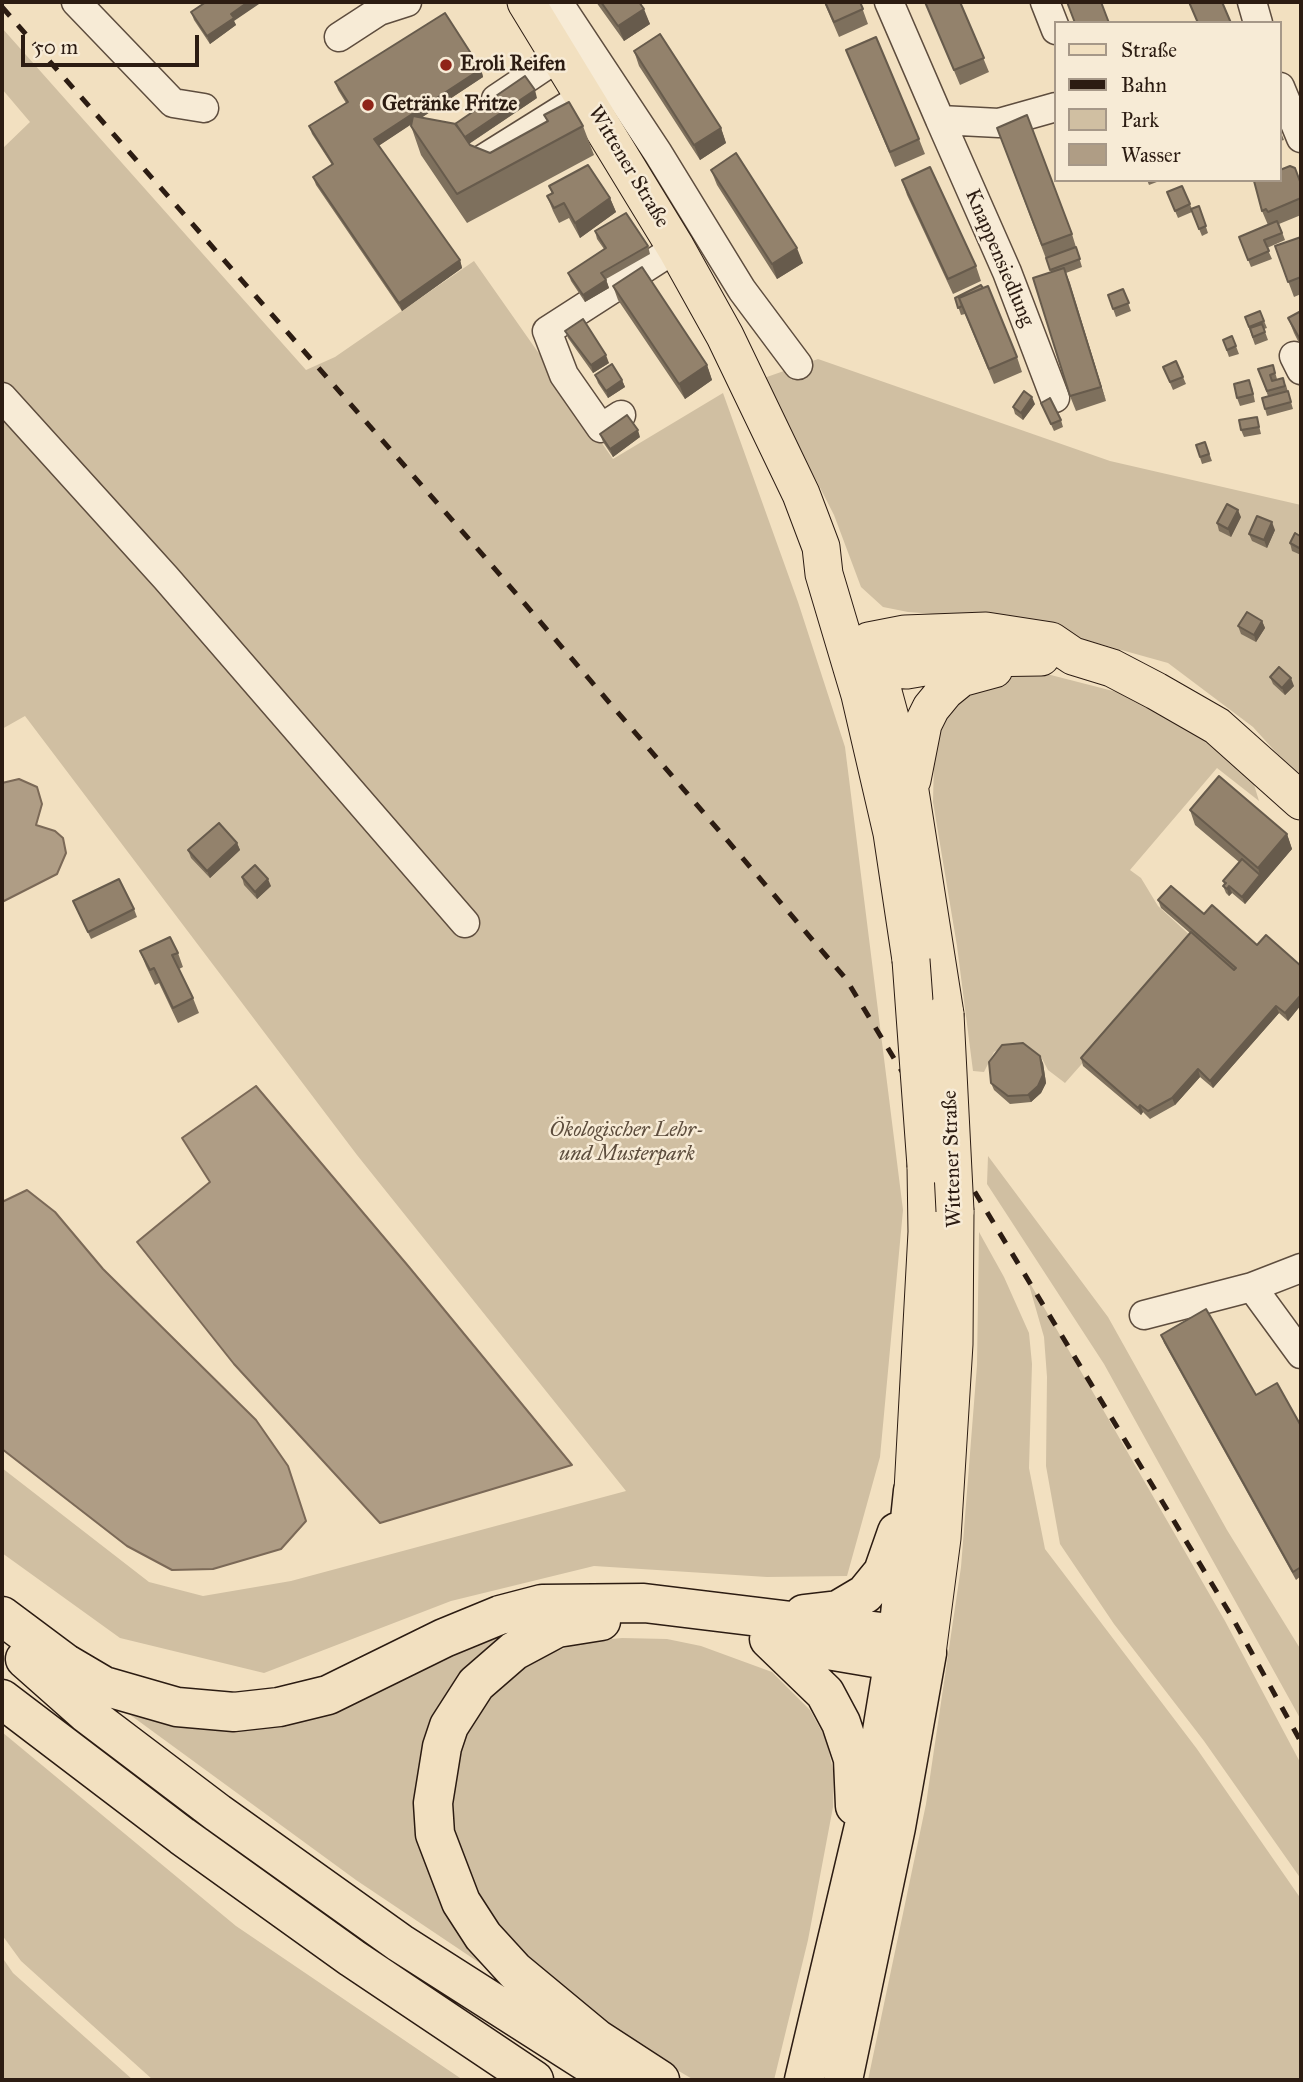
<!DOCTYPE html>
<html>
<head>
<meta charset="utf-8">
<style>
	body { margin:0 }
	#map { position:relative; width:1303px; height:2082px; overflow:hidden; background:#f2e0c0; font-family:"IM FELL Great Primer",serif }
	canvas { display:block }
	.frame { position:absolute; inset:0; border:4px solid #2c1c12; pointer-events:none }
	.legend { position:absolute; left:1054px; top:21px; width:228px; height:161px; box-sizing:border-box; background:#f7ebd6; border:2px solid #a69888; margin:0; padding:9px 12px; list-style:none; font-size:21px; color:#2c1c12 }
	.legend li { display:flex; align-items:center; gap:14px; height:35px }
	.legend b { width:35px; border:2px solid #a69888 }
	.scale { position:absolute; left:21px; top:35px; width:178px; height:32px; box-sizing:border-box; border:4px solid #2c1c12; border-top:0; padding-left:9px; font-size:21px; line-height:24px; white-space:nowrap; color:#2c1c12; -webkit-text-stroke:5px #f7ebd6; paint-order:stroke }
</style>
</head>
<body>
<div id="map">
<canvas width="1303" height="2082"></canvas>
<div class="frame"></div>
<ul class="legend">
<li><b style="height:9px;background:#f2e0c0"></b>Straße</li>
<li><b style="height:9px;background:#2c1c12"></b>Bahn</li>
<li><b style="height:19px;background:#d0bfa2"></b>Park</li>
<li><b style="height:19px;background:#af9d85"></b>Wasser</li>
</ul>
<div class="scale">50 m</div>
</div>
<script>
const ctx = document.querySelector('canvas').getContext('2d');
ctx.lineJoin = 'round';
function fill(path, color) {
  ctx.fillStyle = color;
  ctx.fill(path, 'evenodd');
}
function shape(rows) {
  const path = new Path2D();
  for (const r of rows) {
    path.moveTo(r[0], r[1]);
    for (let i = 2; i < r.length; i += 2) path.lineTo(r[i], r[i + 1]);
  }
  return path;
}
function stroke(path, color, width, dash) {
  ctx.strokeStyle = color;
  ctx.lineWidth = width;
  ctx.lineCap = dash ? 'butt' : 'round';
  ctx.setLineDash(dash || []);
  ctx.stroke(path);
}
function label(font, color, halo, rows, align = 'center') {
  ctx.font = font + ' "IM FELL Great Primer",serif';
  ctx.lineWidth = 5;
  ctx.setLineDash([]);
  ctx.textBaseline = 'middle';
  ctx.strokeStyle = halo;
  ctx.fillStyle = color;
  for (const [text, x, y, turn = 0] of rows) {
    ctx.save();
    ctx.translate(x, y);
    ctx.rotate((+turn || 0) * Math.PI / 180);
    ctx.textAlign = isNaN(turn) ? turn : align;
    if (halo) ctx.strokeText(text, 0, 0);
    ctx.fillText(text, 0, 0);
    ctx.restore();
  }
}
const green = shape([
	[2,28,306,370,335,357,474,261,613,459,723,393,798,602,845,747,903,1210,880,1457,847,1576,767,1577,594,1566,451,1601,264,1673,120,1638,2,1553,2,1468,149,1582,203,1596,291,1581,626,1491,357,1155,25,716,2,729,2,149,30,122,2,89],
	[818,359,1110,461,1301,505,1301,780,1253,727,1168,663,1014,620,908,612,883,607,861,587,834,515,764,378],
	[1043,673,1148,700,1249,768,1259,801,1217,768,1130,870,1141,878,1158,906,1193,938,1065,1083,1048,1070,1040,1055,1026,1045,1011,1044,994,1052,984,1072,973,1071,957,946,933,802,934,760,939,731,950,709,967,691,1001,678],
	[988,1156,1108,1317,1227,1530,1301,1650,1301,1720,1104,1364,987,1184],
	[979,1232,1004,1277,1029,1333,1032,1364,1029,1468,1045,1549,1197,1749,1301,1899,1301,2080,868,2080,926,1804,961,1567,977,1365],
	[1027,1278,1225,1621,1301,1764,1301,1879,1204,1741,1114,1624,1060,1544,1046,1466,1047,1377,1044,1337],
	[521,1617,426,1802,526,1994,356,1880,103,1695,232,1718],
	[622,1638,667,1639,701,1646,772,1672,810,1710,826,1739,834,1774,833,1807,808,1940,774,2080,694,2080,655,2057,550,1980,497,1924,475,1891,452,1827,449,1805,460,1746,472,1719,492,1694,510,1676,543,1656,582,1642],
	[2,1732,236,1926,463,2080,153,2080,21,1961,2,1935],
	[2,1957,13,1973,133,2080,2,2080]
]);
const water = shape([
	[19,779,37,787,42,804,36,825,55,831,63,838,66,853,57,874,2,902,2,783,19,779],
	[256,1086,409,1267,572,1465,380,1523,234,1364,137,1242,210,1182,182,1138,256,1086],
	[27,1190,55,1212,103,1269,256,1420,288,1466,306,1521,281,1549,213,1569,172,1570,127,1546,2,1449,2,1202,27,1190]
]);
const minor = shape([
	[76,2,173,103,204,108],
	[558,2,658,153,742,290,798,365],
	[889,2,940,120,999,123,1056,107],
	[1045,2,1056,30],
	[1252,2,1258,23],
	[339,37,379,11,407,2],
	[1280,87,1301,138],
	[496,99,560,56],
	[940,120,1007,272,1055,398],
	[483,159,579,99],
	[1294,356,1301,370],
	[2,397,166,578,465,923],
	[621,415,601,428,564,375,547,331,676,248],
	[1252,1287,1301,1354],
	[1144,1315,1252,1287,1301,1268]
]);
const major = shape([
	[526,2,676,248,725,336,801,494,821,547,824,574,860,695,892,833,911,960],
	[852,666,869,641,905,634,986,631,1051,641,1073,656,1112,668,1156,691,1217,726,1301,801],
	[852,666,907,670,977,658,1041,657],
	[882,688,910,791,945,1014],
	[912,780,923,724,931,708,945,691,961,678,994,669],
	[913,1491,927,1232,926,1166],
	[927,1653,942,1538,954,1344,955,1211]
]);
const highway = shape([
	[804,1614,838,1610,865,1594,883,1572,897,1532],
	[2,1616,65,1663,104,1686,177,1707,234,1712,279,1707,328,1695,444,1638,500,1615,542,1604,644,1603,898,1634,927,1653],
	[601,1621,557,1628,514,1651,476,1684,449,1726,442,1747,433,1803,435,1834,461,1902,483,1936,515,1971,597,2039,660,2080],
	[769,1639,825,1693,841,1723,853,1759,855,1806],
	[816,1648,893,1661,927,1653],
	[25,1659,86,1713,218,1813,400,1943,610,2077],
	[2,1699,182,1836,352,1958,534,2080],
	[804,2080,872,1792,898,1634,913,1491],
	[843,2080,896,1827,927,1653]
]);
const rail = shape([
	[2,7,489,562,846,979,1232,1617,1301,1742]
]);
const majorBridge = shape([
	[911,960,926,1166],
	[945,1014,955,1211]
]);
const wall = shape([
	[596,2,639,2,650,24,624,41],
	[824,2,860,2,868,24,839,37],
	[925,2,960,2,989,72,960,85],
	[191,12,234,21,236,25,210,44,194,20],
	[846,50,919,139,925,154,895,167],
	[634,51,721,128,726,143,700,160,639,66],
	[481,69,483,77,421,118,455,124,537,98,469,144,490,153,547,122,544,115,583,126,594,155,467,223,421,155,411,126,411,124,378,146,460,260,462,268,402,311,316,185,313,177,332,165,312,134,309,126,346,103,338,90,335,82],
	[997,128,1072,234,1082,267,1066,273,1106,401,1076,411,1070,396,1051,272],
	[1280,130,1284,140,1280,141],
	[711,170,803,263,777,279,717,185],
	[902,180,976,266,981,281,953,294,907,195],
	[1147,180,1162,180,1149,185],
	[1301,184,1301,215,1279,224,1285,240,1267,248,1272,259,1251,267,1239,237,1268,225,1262,211],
	[549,186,610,198,616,212,580,238,569,218,559,223,553,211,547,196,552,194],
	[1182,186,1192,209,1199,206,1208,233,1202,236,1192,212,1178,218,1167,192],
	[595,231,648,246,650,254,606,279,609,288,585,302,571,281,568,273,604,249,597,239],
	[1301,237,1301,294,1294,297,1275,246],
	[613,286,707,365,712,380,685,399,618,300],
	[1123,289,1131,311,1116,317,1108,295],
	[955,298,1017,357,1022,372,994,384,965,314,961,315],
	[1260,311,1267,328,1264,329,1268,340,1255,345,1245,317],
	[1301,311,1301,347,1294,333,1288,318],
	[565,331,609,363,593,373,568,338],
	[1232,336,1239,354,1229,357,1223,340],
	[1176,361,1186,384,1173,390,1163,367],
	[1273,365,1277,379,1286,385,1293,409,1267,416,1265,409,1268,396,1258,369],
	[595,375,622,380,625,387,608,398,598,383],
	[1252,387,1255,402,1240,406,1237,398],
	[1041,403,1061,420,1063,427,1054,431],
	[1035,404,1023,420,1015,414,1013,407],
	[1257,417,1261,434,1244,437,1241,430],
	[600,434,640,437,613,457,603,442],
	[1205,442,1212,461,1202,464,1196,445],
	[1241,517,1231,537,1219,531,1217,523],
	[1275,530,1267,548,1252,541,1249,534],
	[1301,533,1301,555,1292,551,1290,543,1300,536],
	[1262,621,1265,628,1256,642,1241,634,1238,626],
	[1270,677,1294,686,1285,695,1273,684],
	[1190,810,1287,834,1292,849,1245,904,1232,893,1229,896,1226,893,1223,886,1224,884,1223,881,1239,862,1195,825],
	[237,843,240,850,210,878,191,858,188,850],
	[242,877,271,886,257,899,244,885],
	[1158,900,1204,914,1257,945,1301,966,1301,1005,1288,1021,1279,1013,1213,1088,1200,1077,1175,1105,1150,1119,1143,1112,1141,1115,1083,1066,1081,1058,1190,933,1161,908],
	[73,901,134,909,137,917,91,939],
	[140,951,178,953,183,967,179,969,193,998,199,1013,178,1023,159,983,155,985,146,966],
	[1043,1063,1046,1083,1041,1093,1031,1102,1010,1104,994,1090,991,1083],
	[1161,1335,1256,1395,1301,1426,1301,1576,1296,1580,1164,1343]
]);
const shadedWall = shape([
	[248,2,262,2,234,21,236,25,210,44,207,36,231,14],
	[644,9,650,24,624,41,618,26],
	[481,69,483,77,377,147,374,139],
	[535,90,537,98,461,149,459,142],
	[721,128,726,143,700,160,694,145],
	[610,198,616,212,580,238,575,223],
	[797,248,803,263,777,279,772,264],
	[460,260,462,268,402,311,399,303],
	[1064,268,1070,283,1106,401,1101,387],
	[606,280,609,288,585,302,583,295],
	[606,355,609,363,593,373,591,365],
	[707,365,712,380,685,399,679,384],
	[622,380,625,387,608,398,606,391],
	[1032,397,1035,404,1023,420,1021,413],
	[638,430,640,437,613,457,610,449],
	[1238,510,1241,517,1231,537,1228,529],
	[1272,522,1275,530,1267,548,1264,540],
	[1262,621,1265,628,1256,642,1254,635],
	[1291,678,1294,686,1285,695,1282,688],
	[1287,834,1292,849,1245,904,1242,897,1260,875,1258,868],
	[237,843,240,850,210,878,207,871],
	[268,879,271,886,257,899,255,892],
	[1229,886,1232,893,1229,896,1227,889],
	[1301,995,1301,1005,1288,1021,1285,1013],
	[1276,1006,1279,1013,1213,1088,1210,1081],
	[1040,1056,1043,1063,1046,1083,1041,1093,1031,1102,1028,1095],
	[1198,1069,1200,1077,1175,1105,1172,1098],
	[1140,1105,1143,1112,1141,1115,1138,1108]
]);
const building = shape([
	[206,2,248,2,231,14,234,18,207,36,191,12,206,2],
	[601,2,639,2,644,9,618,26,601,2],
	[825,2,860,2,863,9,834,22,825,2],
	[925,2,960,2,984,58,954,70,925,2],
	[1067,2,1101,2,1109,23,1075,23,1067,2],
	[1189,2,1222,2,1231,23,1198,23,1189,2],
	[445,13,481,69,374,139,460,260,399,303,313,177,333,164,309,126,348,102,335,82,445,13],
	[660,34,721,128,694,145,634,51,660,34],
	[876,37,919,139,890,152,846,50,876,37],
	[525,76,535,90,465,137,455,124,525,76],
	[569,102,583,126,457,194,411,126,413,116,456,124,470,145,490,153,548,121,544,115,569,102],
	[1027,115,1072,234,1042,245,997,128,1027,115],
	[736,153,797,248,772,264,711,170,736,153],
	[588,165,610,198,575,223,564,203,554,208,547,196,553,193,549,186,588,165],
	[1290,166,1295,168,1301,184,1301,198,1268,212,1266,209,1262,211,1254,181,1280,180,1280,170,1290,166],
	[930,167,976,266,948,279,902,180,930,167],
	[1182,186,1190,204,1175,211,1167,192,1182,186],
	[1199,206,1206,226,1199,229,1191,209,1199,206],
	[626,213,648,246,601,273,606,280,583,295,568,273,606,248,595,231,626,213],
	[1277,221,1282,233,1264,240,1269,251,1248,260,1239,237,1277,221],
	[1301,237,1301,277,1288,282,1275,246,1301,237],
	[1076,247,1080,259,1050,270,1046,258,1076,247],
	[642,267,707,365,679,384,613,286,642,267],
	[1064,268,1101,387,1070,396,1033,278,1064,268],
	[981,285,983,288,959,298,962,306,958,308,955,298,981,285],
	[988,286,1017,357,989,369,959,298,988,286],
	[1123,289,1129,303,1113,309,1108,295,1123,289],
	[1260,311,1264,321,1249,327,1245,317,1260,311],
	[1301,311,1301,341,1288,318,1301,311],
	[583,319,606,355,591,365,565,331,583,319],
	[1262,324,1265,332,1253,337,1250,328,1262,324],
	[1232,336,1236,346,1227,350,1223,340,1232,336],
	[1176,361,1183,377,1170,382,1163,367,1176,361],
	[612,364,622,380,606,391,595,375,612,364],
	[1273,365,1275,373,1270,375,1272,381,1283,378,1285,386,1267,391,1258,369,1273,365],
	[1249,380,1253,394,1237,398,1234,384,1249,380],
	[1024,391,1032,397,1021,413,1013,407,1024,391],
	[1288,391,1291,402,1265,409,1262,398,1288,391],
	[1050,398,1061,420,1051,424,1041,403,1050,398],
	[627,415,638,430,610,449,600,434,627,415],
	[1257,417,1259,427,1241,430,1239,420,1257,417],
	[1205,442,1209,454,1200,457,1196,445,1205,442],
	[1227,504,1238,510,1228,529,1217,523,1227,504],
	[1257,516,1272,522,1264,540,1249,534,1257,516],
	[1295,533,1300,536,1301,533,1301,549,1290,543,1295,533],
	[1247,612,1262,621,1254,635,1238,626,1247,612],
	[1279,667,1291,678,1282,688,1270,677,1279,667],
	[1219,776,1287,834,1258,868,1190,810,1219,776],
	[219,823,237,843,207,871,188,850,219,823],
	[1242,859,1260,875,1242,897,1229,886,1227,889,1223,886,1226,883,1223,881,1242,859],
	[255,865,268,879,255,892,242,877,255,865],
	[119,879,134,909,88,932,73,901,119,879],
	[1171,886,1204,914,1212,905,1257,945,1266,935,1301,966,1301,995,1285,1013,1276,1006,1210,1081,1198,1069,1172,1098,1148,1111,1140,1105,1138,1108,1081,1058,1191,932,1234,970,1236,968,1158,900,1171,886],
	[170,937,178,953,172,955,193,998,173,1008,154,968,150,970,140,951,170,937],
	[1023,1043,1040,1056,1043,1075,1038,1086,1028,1095,1008,1096,991,1083,989,1062,1002,1045,1023,1043],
	[1206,1309,1256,1395,1277,1383,1301,1426,1301,1567,1293,1572,1161,1335,1206,1309]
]);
const markers = [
	[446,65,7,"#8f2418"],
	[368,105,7,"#8f2418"]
];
const poiNames = [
	["Eroli Reifen",460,65],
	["Getränke Fritze",382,105]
];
const streetNames = [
	["Wittener Straße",628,167,59],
	["Knappensiedlung",999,258,67],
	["Wittener Straße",953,1159,-92]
];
const parkNames = [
	["Ökologischer Lehr-",627,1131],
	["und Musterpark",627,1155]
];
fill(green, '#d0bfa2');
fill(water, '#af9d85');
stroke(water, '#7b6957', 2);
stroke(minor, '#5e4d3e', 31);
stroke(major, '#2c1c12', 39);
stroke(highway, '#2c1c12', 41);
stroke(minor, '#f7ebd6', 28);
stroke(major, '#f2e0c0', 37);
stroke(highway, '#f2e0c0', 38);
stroke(rail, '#2c1c12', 5, [12, 12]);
stroke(majorBridge, '#2c1c12', 39, []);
stroke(majorBridge, '#f2e0c0', 37);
fill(wall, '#7e705d');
fill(shadedWall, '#675b4c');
fill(building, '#93826c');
stroke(building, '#675b4c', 2);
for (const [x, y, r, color] of markers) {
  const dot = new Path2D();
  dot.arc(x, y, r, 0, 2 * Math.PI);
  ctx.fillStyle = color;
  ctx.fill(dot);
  stroke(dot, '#f7ebd6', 2.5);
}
label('bold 21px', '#2c1c12', '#f7ebd6', poiNames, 'left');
label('21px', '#2c1c12', '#f7ebd6', streetNames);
label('italic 21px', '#5d4d3d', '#f7ebd6', parkNames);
</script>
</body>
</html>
